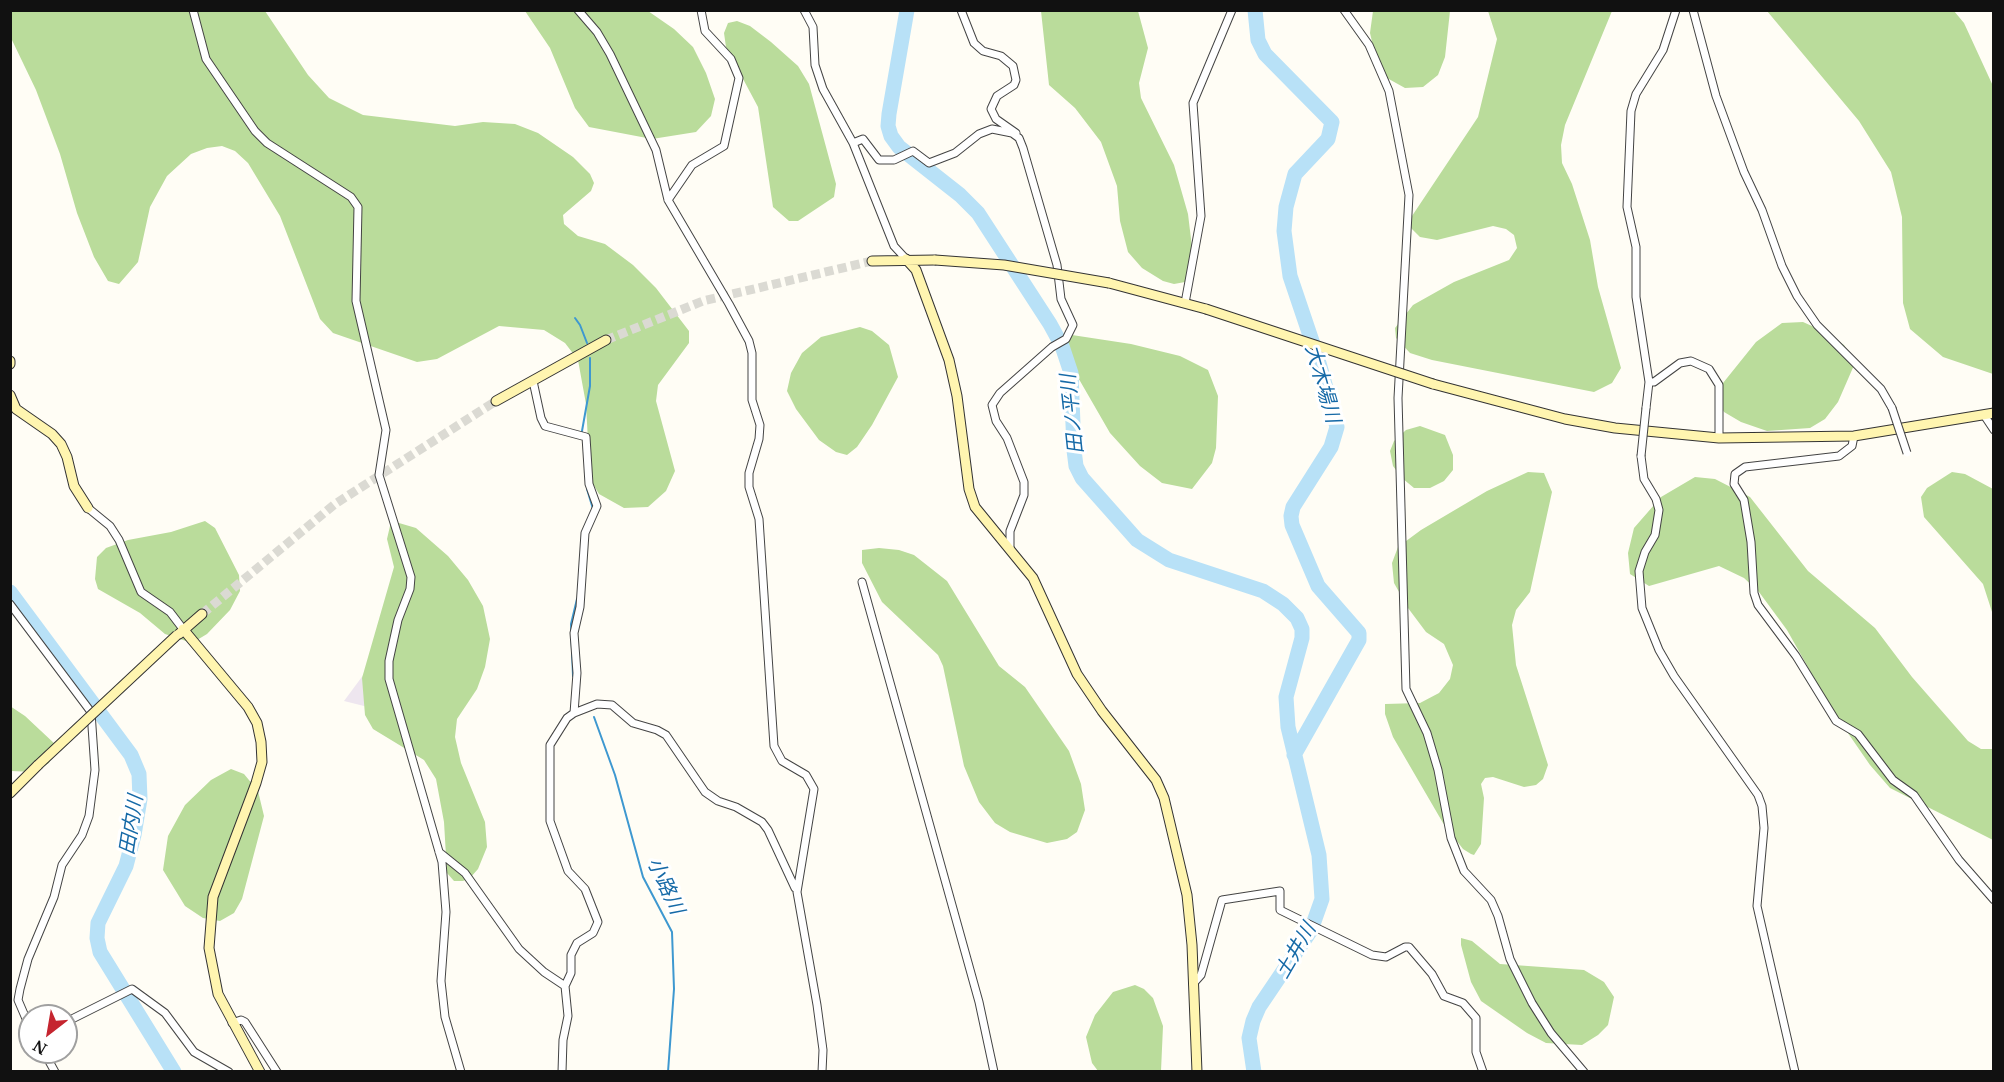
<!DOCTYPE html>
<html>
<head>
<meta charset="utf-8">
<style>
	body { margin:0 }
	#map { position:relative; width:2004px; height:1082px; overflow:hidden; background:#fffdf5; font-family:"Noto Serif",serif }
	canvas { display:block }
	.frame { position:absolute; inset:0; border:12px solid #111; pointer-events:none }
	.north { position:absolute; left:18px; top:1004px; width:60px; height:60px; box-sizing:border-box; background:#fff; border:2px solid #a0a0a0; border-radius:50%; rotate:211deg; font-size:16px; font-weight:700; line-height:24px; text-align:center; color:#111 }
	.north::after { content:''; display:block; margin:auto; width:21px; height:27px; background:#c5252f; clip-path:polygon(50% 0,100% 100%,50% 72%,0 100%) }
</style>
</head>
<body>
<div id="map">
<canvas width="2004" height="1082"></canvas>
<div class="frame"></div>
<div class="north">N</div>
</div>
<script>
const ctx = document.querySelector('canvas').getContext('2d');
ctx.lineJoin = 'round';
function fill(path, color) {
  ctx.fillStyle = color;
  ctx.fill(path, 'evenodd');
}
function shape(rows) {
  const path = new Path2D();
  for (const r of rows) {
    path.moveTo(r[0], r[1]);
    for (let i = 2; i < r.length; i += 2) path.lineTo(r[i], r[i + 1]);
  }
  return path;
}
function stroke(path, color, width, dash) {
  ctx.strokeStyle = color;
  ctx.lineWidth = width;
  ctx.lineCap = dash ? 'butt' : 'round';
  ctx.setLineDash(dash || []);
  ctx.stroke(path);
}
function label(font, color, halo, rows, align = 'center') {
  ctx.font = font + ' "Noto Serif","Noto Sans JP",serif';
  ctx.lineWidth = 6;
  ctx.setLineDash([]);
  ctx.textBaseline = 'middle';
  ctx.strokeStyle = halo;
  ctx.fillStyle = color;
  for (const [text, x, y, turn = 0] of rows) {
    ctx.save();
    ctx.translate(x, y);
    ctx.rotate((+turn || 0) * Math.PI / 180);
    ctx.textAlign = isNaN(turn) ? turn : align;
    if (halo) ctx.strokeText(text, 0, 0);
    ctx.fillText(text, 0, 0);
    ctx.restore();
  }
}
const industrial = shape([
	[367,670,372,708,344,701]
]);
const forest = shape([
	[11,11,265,11,308,75,329,98,363,115,455,126,483,122,515,124,538,133,573,157,590,174,594,183,591,191,563,215,564,224,578,236,605,244,633,265,656,288,689,331,689,343,658,385,656,401,675,471,666,491,648,507,624,508,599,494,590,479,586,404,578,360,565,343,544,330,499,326,437,359,417,362,333,333,320,319,280,216,248,163,235,151,222,146,207,148,191,154,167,176,150,207,138,262,119,284,108,281,94,257,77,213,60,154,36,90,11,38],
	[525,11,648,11,674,29,693,47,706,73,715,99,711,116,696,132,652,139,589,127,575,108,550,48],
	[1041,11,1138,11,1148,48,1139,83,1141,98,1174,165,1188,214,1194,264,1185,282,1174,284,1163,281,1142,268,1128,252,1120,221,1117,186,1101,142,1075,108,1049,85],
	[1373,11,1450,11,1445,57,1438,75,1423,87,1405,88,1387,78,1377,63,1370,33],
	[1488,11,1612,11,1565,125,1561,145,1562,163,1572,184,1590,240,1598,287,1621,368,1612,383,1594,392,1432,360,1410,353,1396,338,1395,328,1413,305,1454,282,1509,260,1517,248,1514,235,1506,229,1493,226,1437,240,1420,237,1410,227,1412,216,1478,117,1497,39],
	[1767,11,1954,11,1964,23,1993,86,1993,374,1943,357,1910,329,1903,303,1902,217,1891,172,1859,121],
	[737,21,750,26,771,42,798,66,809,84,836,184,834,197,798,221,789,221,773,207,758,107,726,47,724,33,728,23],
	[1803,322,1823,331,1844,345,1855,363,1838,402,1825,419,1810,428,1767,431,1741,422,1724,412,1716,398,1719,388,1756,342,1782,323],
	[860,327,872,331,889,345,898,377,872,425,857,447,847,455,836,452,819,440,796,409,787,391,791,373,802,353,821,337],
	[1072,335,1131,344,1180,356,1208,370,1218,396,1216,448,1212,463,1192,489,1162,483,1140,466,1110,433,1076,374,1066,349,1064,337],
	[1420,426,1445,435,1453,455,1453,470,1444,481,1430,488,1414,488,1402,478,1393,466,1390,451,1394,441,1406,430],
	[1528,472,1544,473,1552,492,1530,592,1516,610,1512,625,1516,665,1548,765,1543,779,1536,785,1524,787,1493,777,1485,778,1481,784,1484,798,1481,844,1474,855,1471,854,1463,849,1443,823,1393,737,1385,714,1385,704,1420,703,1439,693,1450,679,1453,665,1444,644,1426,632,1408,608,1394,583,1392,563,1398,547,1421,530,1487,491],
	[1952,472,1965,474,1993,489,1993,615,1983,584,1924,517,1921,497,1927,488],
	[1695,477,1715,479,1750,497,1808,571,1875,628,1912,677,1968,741,1981,749,1993,749,1993,840,1890,788,1870,765,1832,710,1787,630,1759,592,1744,578,1719,566,1649,586,1630,574,1628,553,1634,528,1661,497],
	[205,521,215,528,239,575,240,591,230,610,207,634,192,643,165,634,140,613,98,589,95,579,97,557,106,548,128,540,171,532],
	[399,523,416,528,448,556,468,580,483,606,490,639,485,667,477,689,457,719,455,737,461,763,485,822,487,847,478,869,470,878,463,881,454,881,447,873,444,822,436,779,424,760,373,729,365,715,362,678,394,567,387,539,390,526],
	[879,548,899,550,914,555,947,581,999,666,1025,687,1069,751,1081,784,1085,810,1077,832,1067,839,1047,843,1010,832,995,823,979,802,964,766,943,666,938,655,882,602,862,563,862,550],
	[10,706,25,716,56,745,49,763,34,772,11,771],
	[231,769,244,774,258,791,264,816,242,899,234,913,220,921,203,918,185,906,163,870,168,836,185,805,211,780],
	[1461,938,1472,941,1500,964,1584,970,1604,982,1614,997,1608,1025,1598,1035,1582,1045,1546,1043,1527,1033,1481,1001,1471,982,1461,945],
	[1135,985,1144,989,1153,998,1163,1026,1161,1071,1098,1071,1092,1063,1086,1037,1095,1015,1113,992]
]);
const stream = shape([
	[575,318,580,325,587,343],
	[582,431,590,386,590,358],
	[587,489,593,509],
	[573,676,571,624,577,599],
	[594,717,615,775,643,877,672,932,674,989,668,1072]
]);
const river = shape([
	[907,10,889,114,888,126,891,136,899,147,960,195,978,213,1050,324,1062,346,1071,373,1074,450,1076,466,1082,478,1137,540,1169,560,1263,591,1283,604,1297,618,1302,629,1302,638,1286,697,1288,727,1319,855,1322,899,1311,930,1259,1007,1253,1021,1249,1038,1254,1072],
	[1255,10,1258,40,1265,54,1332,122,1328,139,1295,174,1286,207,1284,231,1290,276,1317,356,1337,427,1331,447,1293,507,1291,516,1292,525,1318,586,1359,633,1359,640,1294,755],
	[10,592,131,755,139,774,140,799,134,835,126,866,98,923,97,938,100,952,174,1072]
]);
const secondaryTunnel = shape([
	[606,340,703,301,872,261],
	[202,614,335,504,496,401]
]);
const street = shape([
	[193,10,206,59,255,131,267,143,351,197,358,207,356,301,386,430,379,475,411,577,410,589,398,620,389,661,389,679,442,862,446,912,441,981,445,1017,461,1072],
	[578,10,597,32,610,54,656,150,668,200,729,304,749,341,752,353,752,400,760,425,759,439,749,473,749,487,759,519,774,746,782,761,806,775,814,789,797,892,817,1005,823,1050,822,1072],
	[804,10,813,27,815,65,823,89,853,143,894,246,906,259],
	[961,10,974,43,983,51,1001,56,1013,66,1016,80,1014,85,997,96,991,109,996,119,1016,133],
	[1344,10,1369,45,1389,91,1409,195,1398,398,1406,689,1427,733,1438,770,1451,838,1464,871,1491,900,1498,916,1510,959,1532,1003,1551,1033,1584,1072],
	[1693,10,1716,96,1744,172,1762,210,1782,266,1797,296,1817,325,1881,389,1892,408],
	[853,143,863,139,879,160,894,160,913,151,929,163,955,153,979,134,992,129,1012,133,1019,138,1023,148,1057,265,1061,299,1073,325,1066,339,1052,347,1000,393,992,405,996,421,1007,438,1024,482,1024,495,1010,531,1010,548],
	[668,200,692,165,724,146,739,78,731,59,705,31,701,10],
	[1185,303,1201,216,1193,103,1232,10],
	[533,381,541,418,545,426,586,437,589,484,597,506,585,533,580,607,574,633,577,673,574,713],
	[1649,382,1654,382,1680,363,1691,361,1709,369,1719,385,1719,438],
	[1646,408,1649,382,1636,297,1636,247,1627,207,1631,111,1636,94,1663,50,1676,10],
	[1984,415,1994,430],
	[1854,436,1852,446,1839,456,1745,467,1735,474,1734,484,1744,500,1751,542,1754,593,1758,605,1796,656,1836,721,1858,734,1893,780,1914,795,1959,860,1994,900],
	[1641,456,1644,479,1656,499,1659,510,1655,535,1645,552,1639,571,1642,608,1659,650,1674,676,1758,795,1762,806,1764,828,1757,906,1795,1072],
	[88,508,110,526,119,540,141,592,170,612,183,629],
	[862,582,979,1002,994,1072],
	[10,604,91,712,95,770,89,816,82,835,62,865,54,897,28,959,20,989,18,1000,30,1028],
	[439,852,465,873,519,949,544,972,565,986],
	[1193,984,1201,975,1222,900,1280,891,1280,910,1372,955,1386,957,1405,947,1409,947,1432,974,1444,996,1463,1003,1476,1018,1476,1052,1483,1072],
	[66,1022,132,989,165,1013,194,1052,229,1072],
	[232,1023,241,1020,245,1022,277,1072],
	[44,1052,55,1072],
	[562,1072,563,1040,568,1016,565,986,571,973,571,955,577,943,593,933,598,922,585,889,568,871,550,821,550,745,567,718,574,713,597,704,612,705,633,723,657,730,666,735,705,792,718,801,736,807,762,822,768,830,795,888]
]);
const secondary = shape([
	[906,259,916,270,949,360,957,396,969,489,975,507,1033,578,1077,674,1102,711,1156,780,1164,798,1187,895,1192,945,1197,1072],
	[872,261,935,260],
	[1109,283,1206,309],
	[10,361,10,364],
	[1433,384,1565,419,1615,428,1719,438,1854,436,1994,413],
	[10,395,16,409,52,434,61,444,67,457,74,486,88,508],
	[496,401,606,340],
	[183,629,248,707,257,723,261,742,262,762,256,783,213,897,209,948,218,994,260,1072],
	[179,634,202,614],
	[10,793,38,765]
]);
const streetBridge = shape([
	[1892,408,1907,453],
	[1641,456,1646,408]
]);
const secondaryBridge = shape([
	[935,260,1004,265,1109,283],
	[1206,309,1433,384],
	[38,765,177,635]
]);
const waterNames = [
	["大木場川",1322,384,74],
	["田ノ平川",1073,414,-96],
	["田内川",132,825,-81],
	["小路川",665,886,65],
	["土井川",1296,951,-60]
];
fill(industrial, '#eee6ef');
fill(forest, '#badc9b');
stroke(stream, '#3e98d0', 2);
stroke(river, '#b8e1f7', 15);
stroke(secondaryTunnel, '#dbdad3', 9, [9, 4.5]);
stroke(street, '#444', 9);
stroke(secondary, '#333', 11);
stroke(street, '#fff', 7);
stroke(secondary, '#fff5b0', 9);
stroke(streetBridge, '#444', 9, []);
stroke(secondaryBridge, '#333', 11, []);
stroke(streetBridge, '#fff', 7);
stroke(secondaryBridge, '#fff5b0', 9);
label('italic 20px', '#166aa7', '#fff', waterNames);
</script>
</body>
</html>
